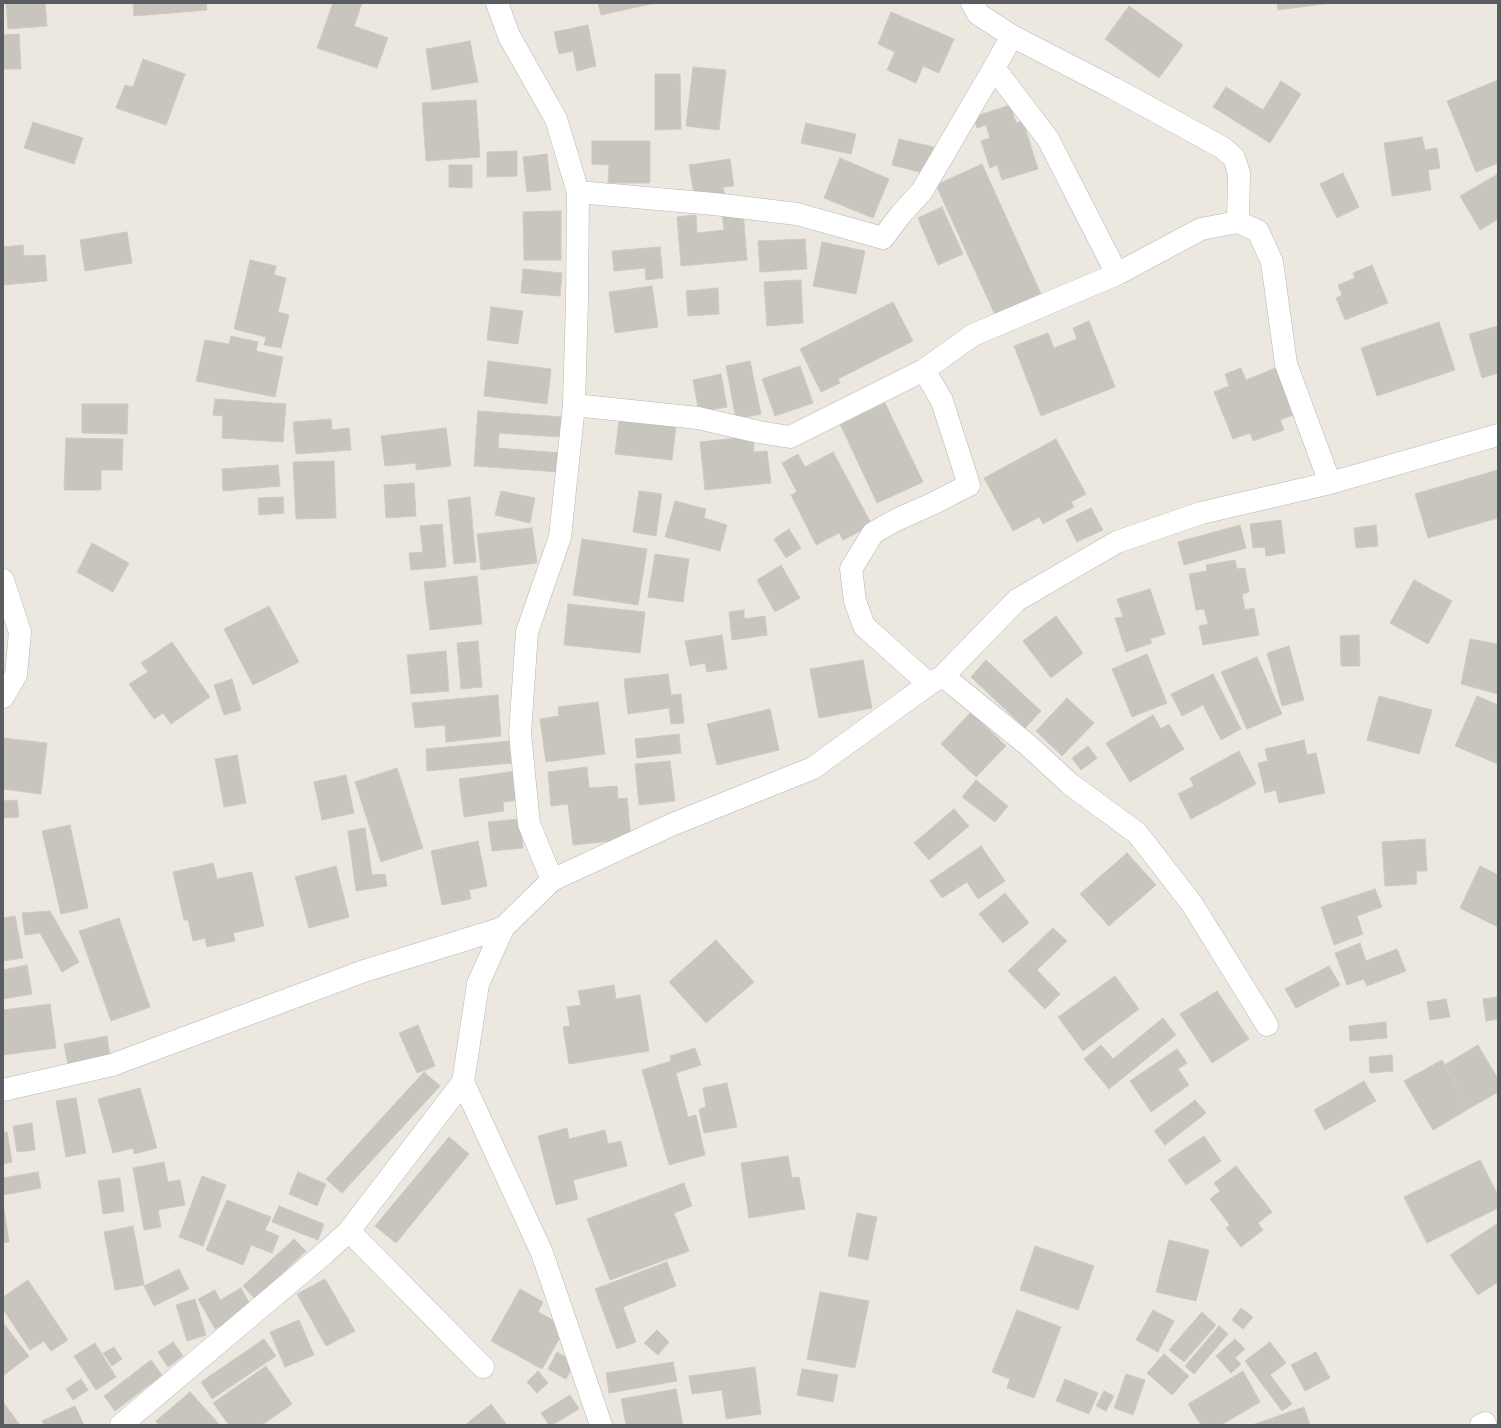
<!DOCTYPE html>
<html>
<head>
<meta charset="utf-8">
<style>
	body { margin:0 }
	#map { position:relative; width:1501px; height:1428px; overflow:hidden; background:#ece8e0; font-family:Karla,sans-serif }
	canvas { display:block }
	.frame { position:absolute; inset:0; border:4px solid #595d61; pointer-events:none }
</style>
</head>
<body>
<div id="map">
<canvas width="1501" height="1428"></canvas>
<div class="frame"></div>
</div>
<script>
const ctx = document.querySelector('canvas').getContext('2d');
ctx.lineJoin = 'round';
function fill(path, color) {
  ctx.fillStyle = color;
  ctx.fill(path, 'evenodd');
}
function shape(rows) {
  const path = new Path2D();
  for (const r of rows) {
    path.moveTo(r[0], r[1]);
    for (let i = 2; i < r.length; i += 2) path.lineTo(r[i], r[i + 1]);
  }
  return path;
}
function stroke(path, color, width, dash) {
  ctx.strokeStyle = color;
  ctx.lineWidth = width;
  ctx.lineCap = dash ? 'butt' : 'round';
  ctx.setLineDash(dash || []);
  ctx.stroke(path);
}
const building = shape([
	[6,3,45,3,47,26,8,29,6,3],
	[133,3,206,3,207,10,134,16,133,3],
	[333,3,362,3,354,26,388,38,377,68,317,48,333,3],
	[598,3,655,3,601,15,598,3],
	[1277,3,1330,3,1278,10,1277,3],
	[1129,6,1183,45,1159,78,1105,39,1129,6],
	[891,12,954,39,939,73,923,66,916,83,887,70,895,52,878,44,891,12],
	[588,25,596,66,577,71,573,51,559,54,554,32,588,25],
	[19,34,21,69,3,69,3,35,19,34],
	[470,41,478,82,432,90,426,49,470,41],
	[143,59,185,74,166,125,116,108,125,85,133,87,143,59],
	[693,67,726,70,719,130,686,126,693,67],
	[655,74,680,74,681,129,655,130,655,74],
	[1498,80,1498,163,1476,172,1447,101,1498,80],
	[1281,81,1301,94,1270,143,1213,107,1226,87,1263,110,1281,81],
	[476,100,480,157,426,161,422,103,476,100],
	[1010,105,1016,123,1023,121,1038,169,1002,180,997,165,990,168,981,141,990,138,986,125,977,128,973,117,1010,105],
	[33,122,83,138,74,164,24,148,33,122],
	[806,123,856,134,851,154,801,143,806,123],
	[1422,137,1425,150,1437,148,1440,168,1428,170,1431,190,1392,196,1384,143,1422,137],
	[899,139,934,147,927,174,892,165,899,139],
	[592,141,650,141,650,183,608,183,609,165,592,164,592,141],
	[517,151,517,176,487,177,487,152,517,151],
	[547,154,551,190,527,192,523,157,547,154],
	[840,158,889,179,873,218,824,198,840,158],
	[730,159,734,186,723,187,725,196,695,200,689,165,730,159],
	[982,164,1042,296,996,317,936,185,982,164],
	[449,165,472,165,472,188,449,187,449,165],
	[1343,173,1359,207,1337,218,1320,184,1343,173],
	[1498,174,1498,219,1480,230,1460,196,1498,174],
	[942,207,963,254,938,265,918,218,942,207],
	[561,211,561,260,524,260,523,212,561,211],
	[743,211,747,260,681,266,677,217,696,215,697,233,724,230,722,213,743,211],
	[127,232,132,263,85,271,80,240,127,232],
	[805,239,807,269,760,272,758,241,805,239],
	[822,242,865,251,856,294,813,286,822,242],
	[23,245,24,256,45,255,47,281,3,285,3,247,23,245],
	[660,247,663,278,646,280,645,268,614,271,612,251,660,247],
	[250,260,276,266,274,275,286,278,278,312,289,315,281,348,264,345,266,337,234,329,250,260],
	[1372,265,1388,303,1345,320,1336,298,1342,295,1338,285,1355,278,1353,273,1372,265],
	[523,269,562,273,560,296,521,293,523,269],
	[801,280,803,323,767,326,764,282,801,280],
	[652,286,658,327,615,333,609,292,652,286],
	[718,288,719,314,688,316,686,291,718,288],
	[893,302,913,341,838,379,840,383,821,392,800,349,893,302],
	[491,307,523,311,518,344,487,340,491,307],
	[1089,321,1115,387,1041,416,1014,346,1048,333,1054,348,1077,339,1073,328,1089,321],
	[1439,322,1455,370,1377,396,1361,348,1439,322],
	[1498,326,1498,373,1482,378,1469,334,1498,326],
	[231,336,258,342,256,351,283,357,275,397,196,381,205,340,229,344,231,336],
	[488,361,551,369,547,404,484,396,488,361],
	[750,361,761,414,736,419,726,366,750,361],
	[800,366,813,403,775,416,762,379,800,366],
	[1278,367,1296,414,1280,420,1284,430,1253,441,1250,433,1233,439,1214,392,1229,386,1225,374,1241,368,1246,380,1278,367],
	[721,374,727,407,699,412,693,380,721,374],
	[215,399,286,404,283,442,222,438,223,416,213,415,215,399],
	[885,403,923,482,877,503,840,424,885,403],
	[82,404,128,404,127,434,82,433,82,404],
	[478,411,563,417,561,437,499,433,498,448,560,453,559,472,474,466,478,411],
	[331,419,332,430,349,428,351,450,296,454,293,422,331,419],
	[619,420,676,425,672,460,615,454,619,420],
	[446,428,451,466,416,470,416,463,385,466,381,436,446,428],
	[753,436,754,452,767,451,771,483,705,490,700,442,753,436],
	[66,438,123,439,122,470,101,470,101,490,64,490,66,438],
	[1056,439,1086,494,1071,502,1074,507,1043,524,1039,517,1013,531,984,478,1056,439],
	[833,452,872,525,843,540,839,533,816,545,791,495,797,492,782,463,798,454,805,467,833,452],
	[334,461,336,518,296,519,293,462,334,461],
	[278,465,280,486,223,491,222,469,278,465],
	[1498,470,1498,518,1428,538,1415,494,1498,470],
	[414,483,416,516,386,518,384,485,414,483],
	[501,491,535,498,530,523,495,515,501,491],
	[639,491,662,494,656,536,633,532,639,491],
	[283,497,284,513,259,515,258,498,283,497],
	[470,497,476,562,454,564,448,500,470,497],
	[675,501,706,509,704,518,727,525,720,551,665,537,675,501],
	[1091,508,1103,530,1077,542,1066,520,1091,508],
	[1281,520,1285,553,1266,556,1265,547,1253,548,1250,524,1281,520],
	[442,524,446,567,411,570,409,553,423,552,420,526,442,524],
	[1240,525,1246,548,1184,565,1178,542,1240,525],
	[1376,525,1378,546,1356,548,1354,528,1376,525],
	[532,528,537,563,481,570,477,534,532,528],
	[789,529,801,548,786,558,774,539,789,529],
	[582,539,647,549,638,605,573,595,582,539],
	[92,543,129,563,113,592,77,572,92,543],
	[655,554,689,559,683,602,648,597,655,554],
	[1235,560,1237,569,1245,568,1249,592,1242,594,1245,610,1254,608,1259,635,1203,645,1199,626,1208,624,1204,609,1196,610,1189,574,1207,571,1206,565,1235,560],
	[781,565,800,598,775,612,757,580,781,565],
	[477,576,482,624,430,630,424,582,477,576],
	[1414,580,1452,601,1428,644,1390,623,1414,580],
	[1150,589,1165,634,1150,639,1152,643,1126,652,1115,618,1123,617,1117,599,1150,589],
	[568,604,645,612,640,653,564,645,568,604],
	[269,606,299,662,253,685,224,629,269,606],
	[744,610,744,619,765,616,767,635,732,640,729,612,744,610],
	[1056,616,1083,653,1051,678,1023,641,1056,616],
	[722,635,727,669,707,672,705,663,690,666,685,641,722,635],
	[1359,635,1360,666,1341,666,1340,636,1359,635],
	[1470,639,1498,644,1498,694,1461,684,1470,639],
	[478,641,482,687,461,689,457,643,478,641],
	[172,642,210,697,171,724,163,713,154,719,129,684,148,672,141,663,172,642],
	[1289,646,1304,700,1282,706,1267,653,1289,646],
	[446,651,449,691,411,694,407,655,446,651],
	[1147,654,1167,703,1132,717,1112,669,1147,654],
	[1257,657,1282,714,1247,729,1221,672,1257,657],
	[863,660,872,708,819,718,810,669,863,660],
	[986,660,1041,711,1025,728,971,677,986,660],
	[668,674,671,695,681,694,684,723,671,724,669,708,628,714,624,679,668,674],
	[1213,674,1241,729,1221,740,1203,705,1182,716,1171,694,1213,674],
	[232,679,241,710,224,715,214,685,232,679],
	[498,695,501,736,446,742,445,725,415,728,412,703,498,695],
	[1379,696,1432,710,1419,754,1367,740,1379,696],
	[1477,696,1498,705,1498,764,1455,746,1477,696],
	[1067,698,1094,723,1062,756,1036,731,1067,698],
	[598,702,605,754,546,762,540,719,559,716,558,707,598,702],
	[770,709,779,750,717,765,707,724,770,709],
	[971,712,1006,746,976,777,941,744,971,712],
	[1153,715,1161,729,1169,724,1184,749,1130,782,1106,743,1153,715],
	[679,734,681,753,637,758,635,739,679,734],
	[3,738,47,743,41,794,3,789,3,738],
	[1304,740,1307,755,1316,753,1325,793,1279,803,1276,790,1265,793,1258,763,1268,761,1265,749,1304,740],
	[509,741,511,763,427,771,426,749,509,741],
	[1088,746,1097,758,1081,770,1072,758,1088,746],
	[1239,751,1256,784,1191,819,1178,794,1194,786,1190,778,1239,751],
	[237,755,246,803,224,807,215,759,237,755],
	[670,761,675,801,639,805,635,764,670,761],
	[587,767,589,788,617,786,618,799,627,798,631,839,573,845,568,804,551,806,548,772,587,767],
	[397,768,423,848,381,862,355,782,397,768],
	[516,771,519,800,503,802,504,811,464,817,459,779,516,771],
	[346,775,354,813,322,820,314,782,346,775],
	[976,780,1008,806,995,822,962,797,976,780],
	[17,800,19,817,3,818,3,801,17,800],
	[954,809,969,826,929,860,914,843,954,809],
	[520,819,523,848,492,851,488,822,520,819],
	[70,825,88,908,61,914,42,831,70,825],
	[365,828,372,875,385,874,387,886,356,891,348,831,365,828],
	[1425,839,1427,871,1416,871,1417,884,1385,886,1382,842,1425,839],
	[478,841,487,886,469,890,471,899,442,905,431,851,478,841],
	[981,846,1005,881,978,899,967,882,942,898,930,881,981,846],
	[1127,853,1156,885,1109,926,1080,894,1127,853],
	[213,863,217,879,252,872,264,926,233,933,235,941,207,947,205,938,193,941,188,920,184,920,173,872,213,863],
	[336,866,349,917,309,928,295,877,336,866],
	[1480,866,1498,875,1498,927,1460,908,1480,866],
	[1375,889,1382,907,1357,916,1363,934,1334,945,1321,907,1375,889],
	[1005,893,1029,923,1003,943,979,914,1005,893],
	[50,911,79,962,62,972,40,933,25,935,22,913,50,911],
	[15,916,23,958,3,961,3,918,15,916],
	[119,918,150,1007,111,1021,79,931,119,918],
	[1053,928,1067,941,1037,970,1060,994,1045,1009,1008,971,1053,928],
	[716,940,754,982,706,1023,669,982,716,940],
	[1360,943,1366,961,1397,949,1406,971,1367,986,1364,979,1347,985,1335,953,1360,943],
	[27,965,32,994,3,999,3,970,27,965],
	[1329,966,1340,985,1296,1008,1285,989,1329,966],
	[1115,976,1139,1009,1083,1051,1058,1017,1115,976],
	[614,985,616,999,640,995,649,1051,569,1064,563,1027,570,1026,567,1007,581,1005,578,991,614,985],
	[1217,991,1249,1039,1212,1063,1180,1014,1217,991],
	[1498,997,1498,1019,1486,1021,1483,999,1498,997],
	[1446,999,1450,1017,1430,1020,1427,1002,1446,999],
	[50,1004,56,1048,3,1055,3,1010,50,1004],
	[1163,1018,1176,1035,1109,1089,1084,1059,1101,1045,1113,1059,1163,1018],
	[1386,1022,1387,1038,1350,1041,1349,1026,1386,1022],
	[418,1025,435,1066,417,1073,399,1033,418,1025],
	[107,1036,110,1057,68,1065,64,1044,107,1036],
	[1478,1045,1498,1079,1498,1092,1470,1108,1444,1065,1478,1045],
	[695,1048,701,1065,676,1073,688,1117,696,1115,705,1155,669,1165,642,1070,671,1061,670,1056,695,1048],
	[1177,1049,1187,1063,1178,1069,1189,1085,1151,1112,1130,1081,1177,1049],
	[1392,1055,1393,1071,1370,1073,1369,1057,1392,1055],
	[1442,1060,1470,1108,1433,1130,1404,1081,1442,1060],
	[424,1072,440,1086,342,1193,326,1179,424,1072],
	[1364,1081,1376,1101,1325,1130,1314,1110,1364,1081],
	[727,1083,737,1127,704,1133,699,1109,706,1107,703,1088,727,1083],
	[140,1088,157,1148,134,1154,133,1148,113,1153,98,1099,140,1088],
	[76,1098,86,1153,66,1157,56,1101,76,1098],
	[1195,1100,1206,1113,1165,1145,1154,1131,1195,1100],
	[32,1123,35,1150,17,1152,13,1126,32,1123],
	[567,1128,569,1139,605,1130,608,1144,621,1141,627,1166,573,1180,578,1199,556,1205,538,1136,567,1128],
	[3,1132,7,1132,12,1162,3,1164,3,1132],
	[1204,1136,1221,1161,1186,1185,1168,1160,1204,1136],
	[449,1137,469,1154,396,1243,375,1226,449,1137],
	[788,1156,792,1178,799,1177,805,1209,749,1218,741,1163,788,1156],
	[1480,1160,1498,1195,1498,1208,1427,1243,1404,1197,1480,1160],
	[164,1162,168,1182,180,1180,185,1205,158,1210,161,1227,144,1230,133,1168,164,1162],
	[1236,1166,1272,1212,1258,1223,1263,1230,1241,1247,1226,1228,1230,1225,1210,1199,1220,1191,1214,1183,1236,1166],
	[38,1172,41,1188,3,1195,3,1178,38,1172],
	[298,1172,326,1184,317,1206,289,1194,298,1172],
	[202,1176,226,1185,203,1246,179,1237,202,1176],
	[120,1178,124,1211,103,1214,98,1181,120,1178],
	[684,1183,692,1206,674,1213,689,1251,610,1280,587,1219,684,1183],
	[227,1200,271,1217,265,1230,279,1236,272,1253,251,1245,243,1265,206,1250,227,1200],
	[3,1203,9,1242,3,1243,3,1203],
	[279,1206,324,1224,318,1240,272,1222,279,1206],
	[857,1213,877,1217,868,1260,848,1256,857,1213],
	[1498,1223,1498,1282,1478,1295,1450,1255,1498,1223],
	[133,1226,144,1285,115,1290,104,1232,133,1226],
	[294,1239,306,1251,255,1299,243,1286,294,1239],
	[1169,1240,1209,1250,1196,1301,1156,1292,1169,1240],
	[1035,1246,1094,1266,1078,1310,1020,1290,1035,1246],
	[667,1262,676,1286,623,1307,636,1342,617,1349,595,1289,667,1262],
	[179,1269,189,1289,154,1306,144,1286,179,1269],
	[325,1279,355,1331,326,1346,297,1294,325,1279],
	[28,1280,68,1340,51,1351,44,1341,30,1350,3,1309,3,1297,28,1280],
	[241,1288,252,1308,215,1329,198,1299,215,1290,220,1300,241,1288],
	[520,1289,543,1302,538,1312,566,1327,542,1369,491,1341,520,1289],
	[820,1292,869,1301,855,1368,807,1359,820,1292],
	[195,1299,206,1335,187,1341,176,1305,195,1299],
	[1241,1308,1253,1317,1243,1329,1232,1320,1241,1308],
	[1017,1310,1061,1327,1034,1398,1007,1388,1010,1379,992,1372,1017,1310],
	[1153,1310,1174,1321,1158,1352,1136,1340,1153,1310],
	[1202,1312,1216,1325,1184,1362,1169,1350,1202,1312],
	[299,1320,314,1355,285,1367,270,1332,299,1320],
	[3,1323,29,1356,3,1376,3,1323],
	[1219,1326,1228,1334,1194,1374,1185,1366,1219,1326],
	[657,1330,669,1342,658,1355,644,1343,657,1330],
	[264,1339,276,1356,212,1399,201,1382,264,1339],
	[1235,1339,1245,1349,1235,1358,1241,1364,1231,1373,1216,1356,1235,1339],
	[173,1342,183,1356,168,1367,158,1352,173,1342],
	[1270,1342,1286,1363,1270,1375,1292,1404,1282,1411,1245,1361,1270,1342],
	[95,1343,116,1377,96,1390,74,1356,95,1343],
	[114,1347,122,1359,112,1366,103,1353,114,1347],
	[557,1352,575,1362,566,1379,548,1369,557,1352],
	[1316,1352,1330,1378,1305,1391,1291,1365,1316,1352],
	[1164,1354,1189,1376,1172,1395,1147,1373,1164,1354],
	[151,1360,162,1375,115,1411,104,1396,151,1360],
	[673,1362,677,1381,609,1393,606,1373,673,1362],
	[266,1366,292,1404,262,1425,229,1425,213,1403,266,1366],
	[755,1367,761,1414,726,1419,722,1390,692,1394,689,1376,755,1367],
	[802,1369,838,1375,833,1402,797,1395,802,1369],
	[538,1371,548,1383,537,1393,527,1382,538,1371],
	[1243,1371,1260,1402,1221,1425,1201,1425,1188,1404,1243,1371],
	[1126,1374,1145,1380,1133,1415,1114,1408,1126,1374],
	[81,1379,88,1390,73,1400,66,1389,81,1379],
	[1065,1379,1098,1393,1089,1414,1056,1401,1065,1379],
	[676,1389,683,1425,626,1425,621,1399,676,1389],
	[1104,1391,1114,1396,1106,1411,1096,1406,1104,1391],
	[190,1392,220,1425,159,1425,156,1421,190,1392],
	[570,1395,579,1409,552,1425,549,1425,541,1413,570,1395],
	[3,1402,20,1425,3,1425,3,1402],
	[491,1404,507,1425,465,1425,491,1404],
	[75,1406,84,1425,44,1425,42,1421,75,1406],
	[1304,1407,1310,1425,1252,1425,1304,1407]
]);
const minor = shape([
	[497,3,509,36,556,119,578,192,577,301,574,405,560,537,527,632,520,733,529,824,552,880],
	[972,3,978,14,1012,36,1115,89,1223,148,1234,158,1239,173,1238,222],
	[994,68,1048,139,1117,274],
	[578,192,714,204,797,214,883,238,901,214,922,191,994,68,1012,36],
	[574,405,698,418,759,432,790,437,924,370],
	[3,580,20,632,16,675,3,697],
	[943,676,1029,746,1070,784,1137,833,1192,904,1267,1025],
	[929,684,864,626,855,601,851,569,873,533,896,520,932,504,969,485,942,401,924,370,973,335,1117,274,1201,229,1238,222,1258,231,1272,262,1286,364,1330,483],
	[463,1082,542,1253,601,1425],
	[3,1090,112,1065,364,971,503,928],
	[349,1231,483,1367],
	[121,1425,326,1252,349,1231,463,1082,478,984,503,928,552,880,671,825,813,768,929,684,943,676,1017,600,1117,542,1201,513,1330,483,1498,435],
	[1481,1425,1485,1423]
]);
fill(building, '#c8c5bf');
stroke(building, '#d0c9be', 1);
stroke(minor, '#b3b7bb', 23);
stroke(minor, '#fff', 22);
</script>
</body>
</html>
